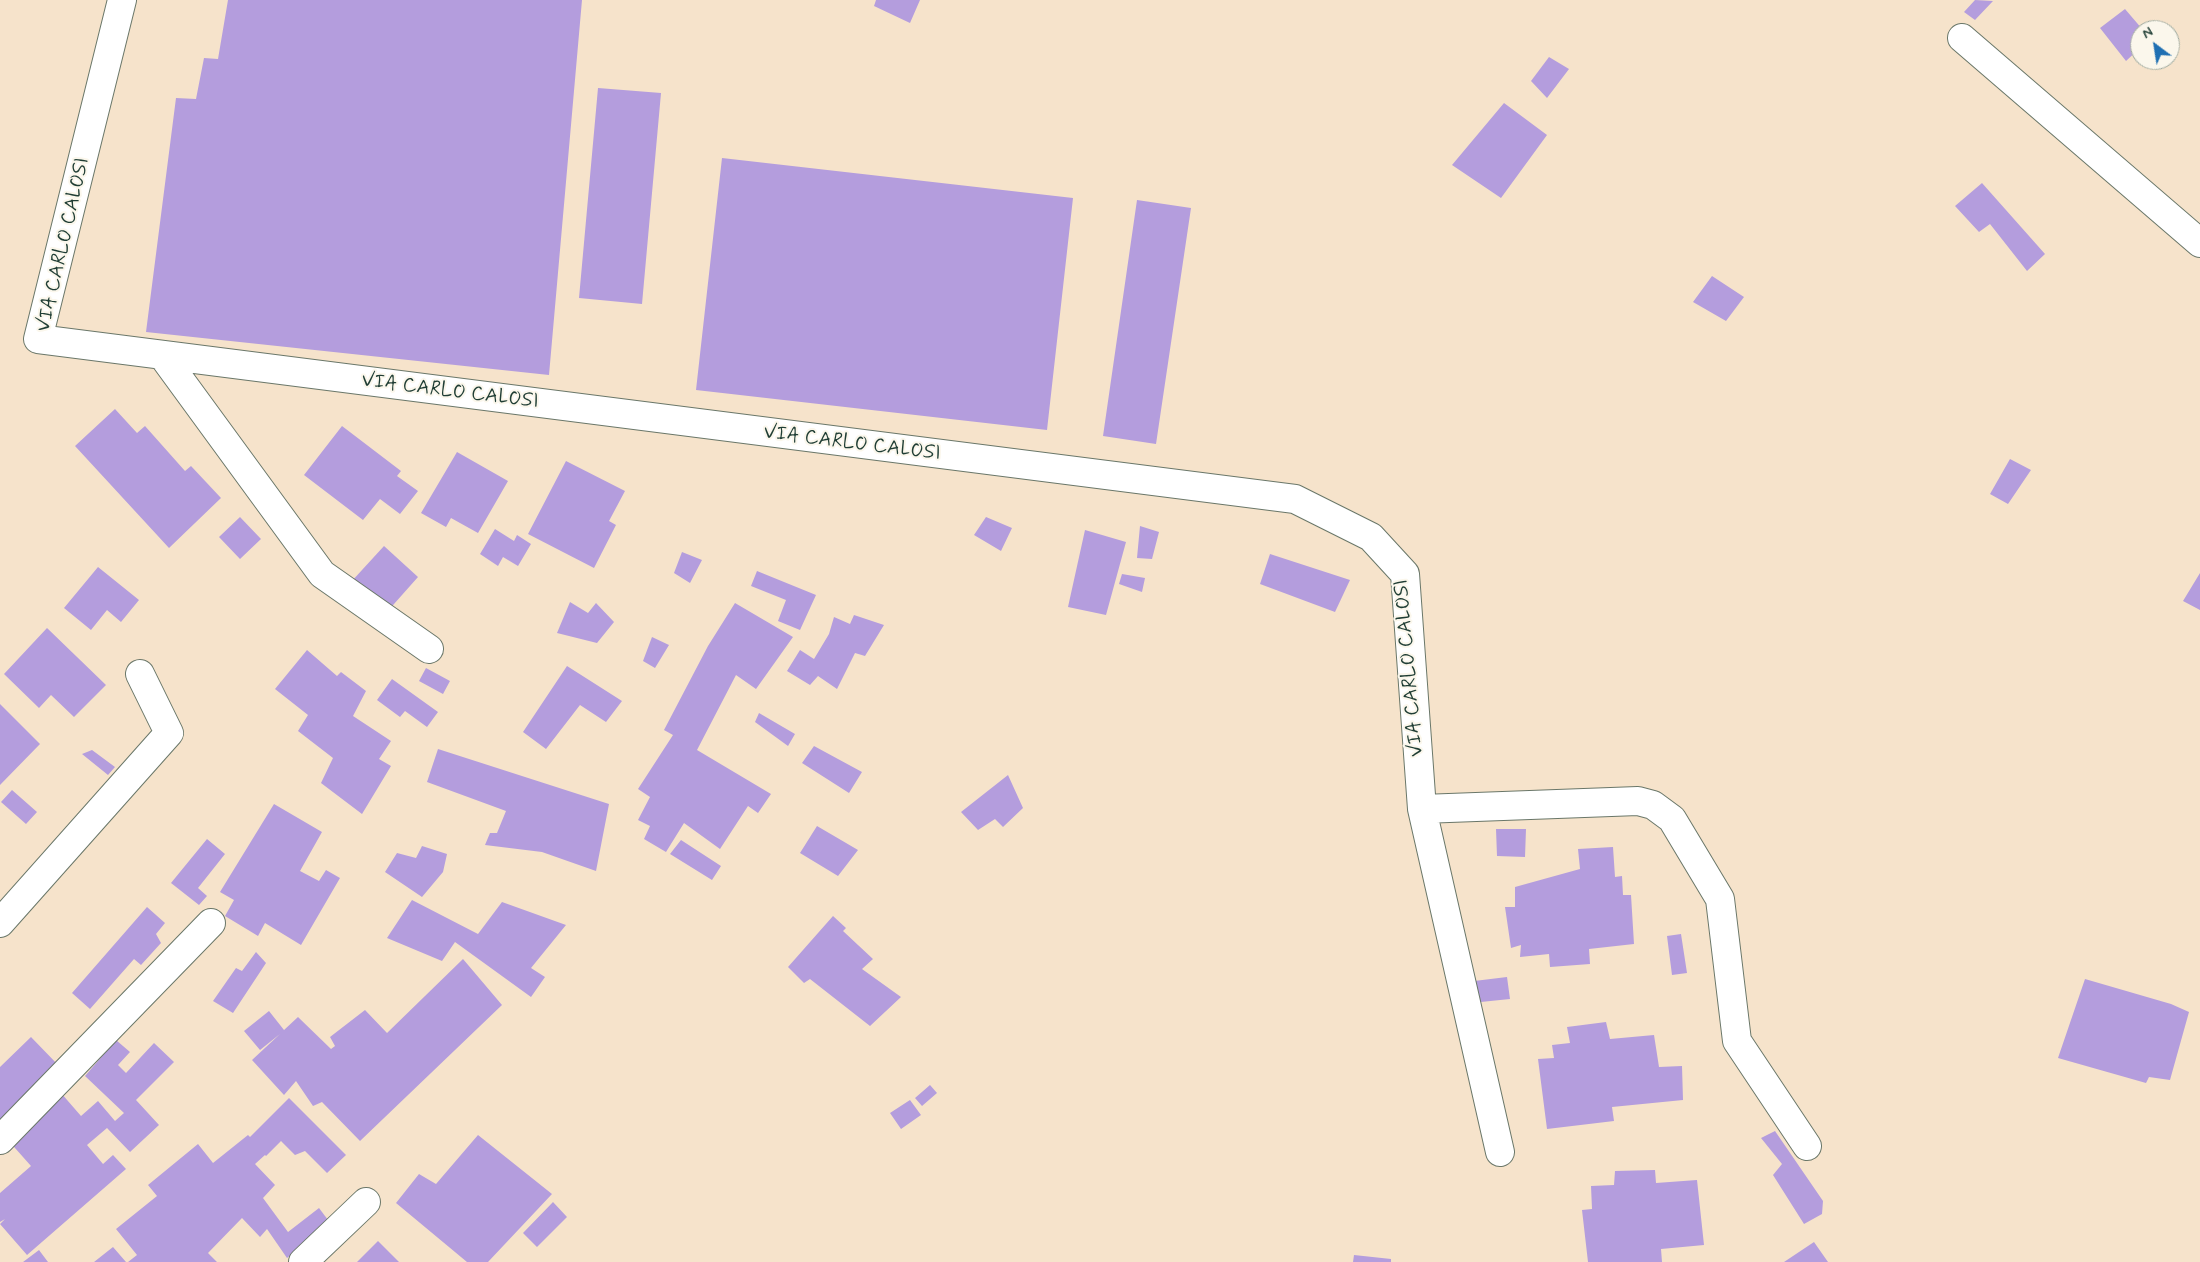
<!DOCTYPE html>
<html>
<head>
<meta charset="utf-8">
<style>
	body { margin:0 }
	#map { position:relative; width:2200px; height:1262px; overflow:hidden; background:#f6e3cb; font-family:Mynerve,sans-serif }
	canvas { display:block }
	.north { position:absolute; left:2130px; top:20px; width:50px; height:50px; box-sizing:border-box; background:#fbf7ec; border:1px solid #a3ada2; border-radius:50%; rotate:329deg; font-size:14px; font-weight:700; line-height:20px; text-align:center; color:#1f3d34 }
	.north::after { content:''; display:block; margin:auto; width:18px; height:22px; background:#1f6fb2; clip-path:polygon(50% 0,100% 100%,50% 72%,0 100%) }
</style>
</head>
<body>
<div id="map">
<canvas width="2200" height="1262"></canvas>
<div class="north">N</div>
</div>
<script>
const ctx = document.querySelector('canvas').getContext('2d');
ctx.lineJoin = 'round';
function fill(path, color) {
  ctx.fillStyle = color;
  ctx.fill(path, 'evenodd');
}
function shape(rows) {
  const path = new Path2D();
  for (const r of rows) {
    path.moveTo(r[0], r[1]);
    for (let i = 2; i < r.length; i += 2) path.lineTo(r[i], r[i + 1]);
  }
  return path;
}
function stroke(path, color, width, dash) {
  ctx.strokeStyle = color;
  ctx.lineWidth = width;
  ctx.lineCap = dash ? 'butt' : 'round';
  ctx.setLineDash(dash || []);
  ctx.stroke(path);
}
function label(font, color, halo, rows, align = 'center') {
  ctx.font = font + ' Mynerve,sans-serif';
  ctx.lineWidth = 4;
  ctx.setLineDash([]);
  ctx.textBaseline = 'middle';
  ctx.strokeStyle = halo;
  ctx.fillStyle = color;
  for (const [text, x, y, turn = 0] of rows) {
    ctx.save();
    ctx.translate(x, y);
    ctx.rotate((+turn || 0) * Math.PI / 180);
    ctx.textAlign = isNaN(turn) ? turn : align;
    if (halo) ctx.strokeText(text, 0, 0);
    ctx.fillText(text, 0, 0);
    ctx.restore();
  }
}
const building = shape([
	[228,0,582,0,549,375,146,332,176,98,196,99,204,58,218,59],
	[876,0,920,0,910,23,874,6],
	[1975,0,1993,1,1975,20,1964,12],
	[2125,9,2143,30,2140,30,2140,48,2126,61,2100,28],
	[1549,57,1569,69,1547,98,1531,81],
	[598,88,661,93,642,304,579,298],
	[1504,103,1547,135,1501,198,1452,165],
	[722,158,1073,198,1047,430,696,390],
	[1982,183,2045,254,2027,271,1990,224,1979,232,1955,206],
	[1137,200,1191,208,1156,444,1103,436],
	[1712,276,1744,297,1726,321,1693,302],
	[115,409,137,433,145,426,185,471,191,466,221,498,169,548,75,446],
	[342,426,401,471,397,476,418,491,400,514,380,499,363,520,304,475],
	[457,452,508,481,478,533,451,518,446,527,421,513],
	[2010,459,2031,470,2008,504,1990,494],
	[566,461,625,491,609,521,616,525,594,568,528,534],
	[240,517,261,539,240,559,219,537],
	[986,517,1012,528,1001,551,974,535],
	[1140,526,1159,532,1152,559,1137,558],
	[495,529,514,541,517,535,531,544,518,566,503,557,498,566,480,554],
	[1085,530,1126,542,1106,615,1068,607],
	[384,546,418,577,386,613,351,582],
	[682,552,702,560,690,583,674,573],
	[1270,554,1350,580,1335,612,1260,584],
	[98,567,139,600,121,622,107,610,91,630,64,608],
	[757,571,816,595,800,630,778,621,786,600,751,586],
	[2200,573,2200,610,2183,601],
	[1122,574,1145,578,1142,592,1119,584],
	[570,602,588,613,596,603,614,622,597,643,557,633],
	[735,603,793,637,756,689,736,675,697,750,771,794,758,813,748,806,720,849,684,823,666,852,644,839,650,826,638,820,650,797,638,789,673,735,664,730,708,646],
	[854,615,884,625,865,656,855,653,837,689,818,676,810,685,787,671,800,650,814,659,829,634,834,617,850,624],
	[47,628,106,685,74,717,51,695,39,708,4,674],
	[652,637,669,645,655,668,643,661],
	[307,650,337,676,341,672,366,691,353,716,391,741,379,759,391,766,362,814,321,783,333,758,298,731,308,715,275,689],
	[567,666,622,701,606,722,580,705,546,749,523,732],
	[426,668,450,681,443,694,419,681],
	[392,679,438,712,427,727,405,711,400,717,377,700],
	[0,704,40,744,0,785],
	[759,713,795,734,788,746,755,722],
	[814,746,862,772,849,793,802,763],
	[438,749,609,804,596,871,542,852,485,845,490,833,497,833,506,811,427,782],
	[92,750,115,767,108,775,82,754],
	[1008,775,1023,808,1003,827,995,819,978,830,961,812],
	[12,790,37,812,26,824,1,802],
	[274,804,322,832,300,871,319,881,326,870,340,878,301,945,265,923,258,936,225,916,234,900,220,892],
	[817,826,858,850,838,876,800,853],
	[1496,829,1526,829,1525,857,1497,856],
	[207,839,225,854,198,888,207,896,199,905,171,883],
	[681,840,721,866,712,880,670,854],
	[422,846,447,854,443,872,422,897,385,872,397,853,416,858],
	[1613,847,1615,877,1622,876,1623,895,1631,895,1634,944,1589,949,1590,964,1550,967,1549,954,1520,957,1521,945,1511,948,1505,907,1515,907,1515,887,1580,869,1578,849],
	[412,900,478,934,502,902,566,925,531,968,545,977,531,997,455,942,442,961,387,938],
	[147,907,165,923,156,934,161,943,141,965,134,959,90,1009,72,993],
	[833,916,846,928,843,931,873,959,862,969,901,997,870,1026,810,979,804,983,788,967],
	[1681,934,1687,973,1672,975,1667,936],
	[256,952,266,963,233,1013,213,1001,236,968,242,971],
	[463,959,502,1005,360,1141,322,1102,313,1106,296,1081,284,1095,252,1060,280,1034,260,1050,244,1031,269,1011,284,1030,298,1017,331,1049,335,1046,330,1037,365,1010,387,1033],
	[1507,977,1510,999,1471,1003,1466,982],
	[2085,979,2171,1004,2189,1012,2170,1080,2149,1077,2146,1083,2058,1058],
	[1606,1022,1610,1039,1654,1035,1659,1067,1682,1066,1683,1100,1612,1107,1614,1121,1547,1129,1538,1059,1554,1058,1552,1045,1570,1043,1567,1027],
	[31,1037,61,1068,0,1128,0,1067],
	[116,1040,130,1052,118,1065,126,1073,154,1043,174,1062,136,1100,159,1125,130,1152,107,1128,87,1145,103,1164,113,1155,126,1169,27,1255,0,1224,5,1219,0,1222,0,1193,31,1166,7,1139,61,1093,81,1116,98,1101,115,1121,124,1113,85,1076],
	[930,1085,937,1093,922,1106,915,1098],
	[289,1098,346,1155,327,1173,305,1151,295,1155,281,1141,266,1156,265,1155,255,1164,275,1185,263,1198,288,1232,319,1208,331,1224,287,1258,267,1229,260,1237,242,1218,208,1253,217,1262,128,1262,137,1255,116,1229,157,1196,148,1185,198,1144,213,1163,248,1135,250,1137],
	[910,1100,921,1115,901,1129,890,1113],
	[1775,1131,1823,1201,1822,1214,1804,1224,1773,1175,1782,1164,1761,1138],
	[478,1135,552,1194,488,1262,467,1262,396,1203,419,1174,436,1184],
	[1655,1170,1656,1183,1697,1180,1704,1245,1661,1249,1662,1262,1588,1262,1582,1210,1592,1209,1591,1186,1614,1185,1615,1171],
	[553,1202,567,1217,537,1247,523,1233],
	[378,1241,399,1262,357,1262],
	[1814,1242,1828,1262,1784,1262],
	[113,1247,126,1262,94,1262],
	[39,1250,48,1262,23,1262],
	[1354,1255,1391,1259,1391,1262,1353,1262]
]);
const minor = shape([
	[122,0,38,339,1295,499,1371,537,1405,574,1422,809,1500,1152],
	[1962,38,2200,243],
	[162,355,322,574,429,649],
	[1422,809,1638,801,1653,805,1672,819,1720,899,1737,1041,1807,1146],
	[0,923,169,733,140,674],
	[0,1140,211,923],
	[303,1262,366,1202]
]);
const streetNames = [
	["VIA CARLO CALOSI",64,245,-77],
	["VIA CARLO CALOSI",450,392,7],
	["VIA CARLO CALOSI",852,444,7],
	["VIA CARLO CALOSI",1410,668,-95]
];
fill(building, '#b49ddd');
stroke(minor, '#6a7769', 30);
stroke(minor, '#fff', 28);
label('20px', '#1f3d34', '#fbf7ec', streetNames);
</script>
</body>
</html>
